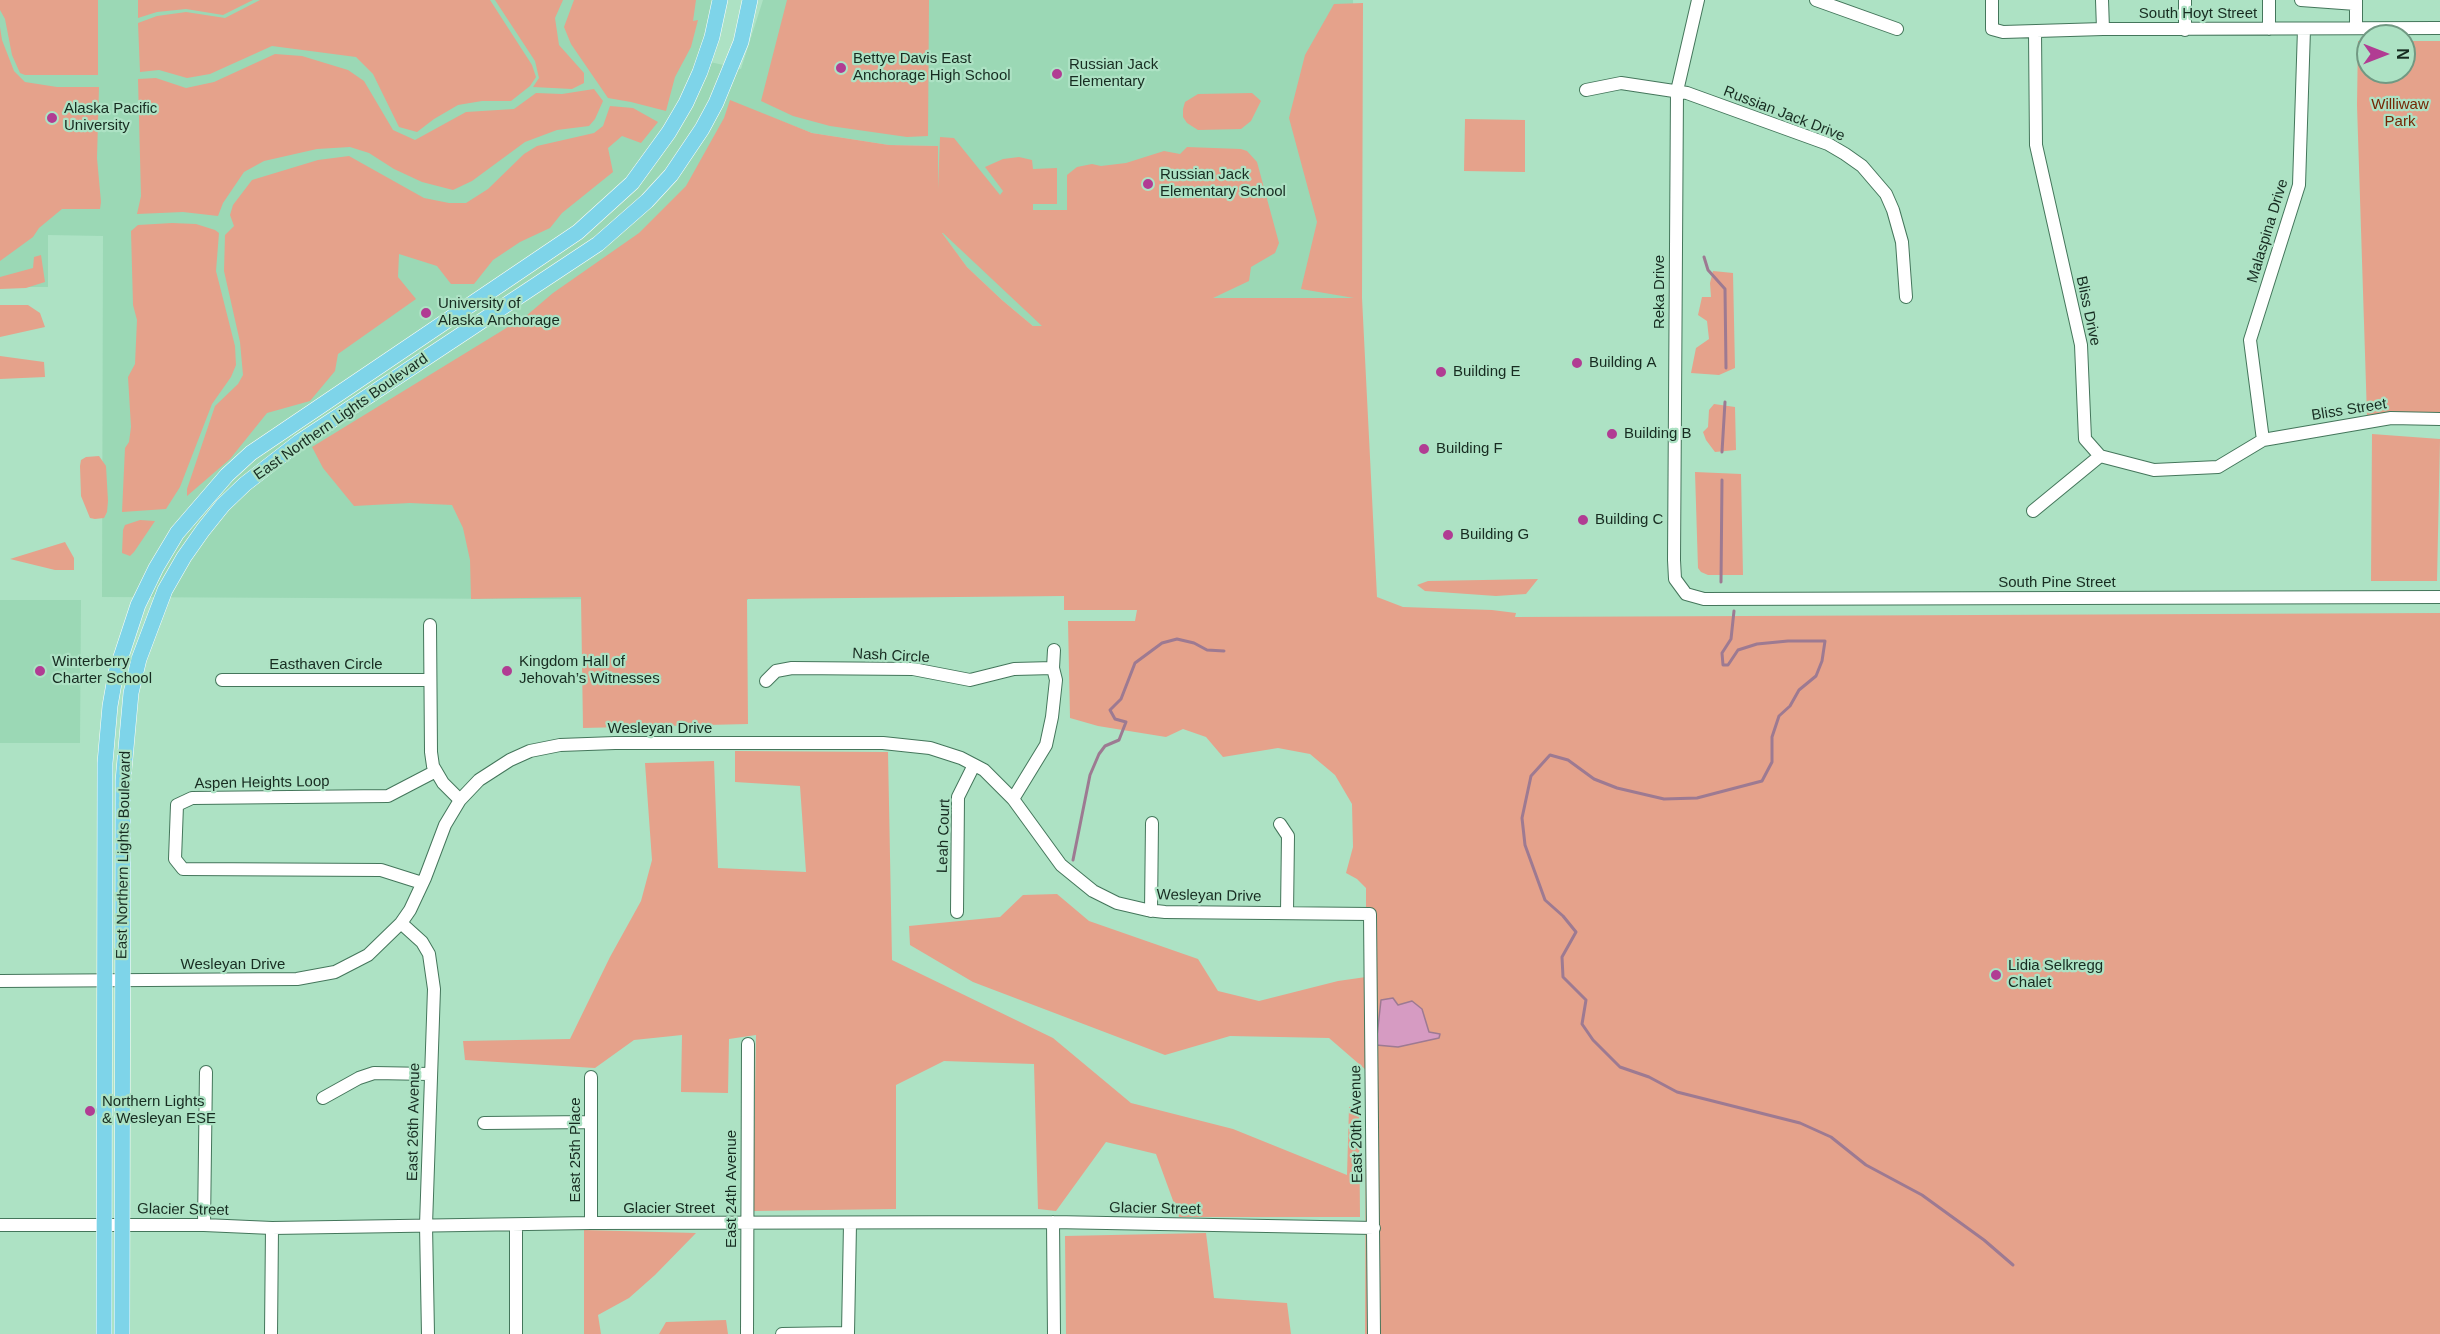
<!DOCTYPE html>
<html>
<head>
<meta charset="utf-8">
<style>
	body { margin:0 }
	#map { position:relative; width:2440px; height:1334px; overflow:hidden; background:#ade2c4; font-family:Helvetica,sans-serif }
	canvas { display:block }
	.north { position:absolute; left:2356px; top:24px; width:60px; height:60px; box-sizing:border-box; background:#ade2c4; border:2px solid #719983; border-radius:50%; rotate:90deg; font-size:16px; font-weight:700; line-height:24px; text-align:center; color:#172c21 }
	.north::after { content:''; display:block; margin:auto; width:21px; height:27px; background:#b13c93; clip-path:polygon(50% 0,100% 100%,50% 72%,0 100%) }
</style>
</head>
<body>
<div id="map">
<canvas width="2440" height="1334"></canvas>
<div class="north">N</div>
</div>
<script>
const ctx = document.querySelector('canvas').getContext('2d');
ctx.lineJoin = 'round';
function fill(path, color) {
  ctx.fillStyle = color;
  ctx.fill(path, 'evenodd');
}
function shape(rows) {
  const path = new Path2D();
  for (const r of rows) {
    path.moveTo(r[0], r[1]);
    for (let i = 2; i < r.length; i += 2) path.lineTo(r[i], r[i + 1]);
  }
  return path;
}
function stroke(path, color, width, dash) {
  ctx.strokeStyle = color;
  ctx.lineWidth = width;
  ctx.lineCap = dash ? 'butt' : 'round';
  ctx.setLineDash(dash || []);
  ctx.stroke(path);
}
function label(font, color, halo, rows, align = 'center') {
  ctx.font = font + ' Helvetica,sans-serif';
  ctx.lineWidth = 4.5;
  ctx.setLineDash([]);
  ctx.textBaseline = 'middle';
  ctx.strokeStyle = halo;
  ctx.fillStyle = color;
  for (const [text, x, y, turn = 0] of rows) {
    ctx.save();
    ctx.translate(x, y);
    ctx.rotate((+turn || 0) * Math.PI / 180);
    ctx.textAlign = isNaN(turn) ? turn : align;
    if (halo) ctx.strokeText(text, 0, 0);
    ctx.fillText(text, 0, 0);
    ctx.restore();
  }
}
const built = shape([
	[0,0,713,0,706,33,697,59,741,69,763,0,1353,0,1362,298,1120,326,1033,326,1002,300,967,267,943,235,937,223,938,146,889,145,812,133,750,109,748,600,102,597,103,236,48,235,48,287,0,287],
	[0,600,81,600,80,743,0,743]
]);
const green = shape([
	[0,0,98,0,98,75,25,75,20,73,12,55,5,19,0,10],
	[138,0,253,0,223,15,186,9,157,12,138,18],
	[260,0,490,0,532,65,536,77,530,86,511,101,482,101,458,105,434,119,417,132,399,127,373,74,356,57,272,46,210,74,187,78,159,70,140,72,138,23,157,16,186,12,225,18],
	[495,0,563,0,555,18,559,45,584,73,584,83,572,89,533,87,539,78,535,61],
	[574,0,696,0,693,21,698,20,691,47,675,77,666,111,631,102,608,98,571,44,564,27],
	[787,0,929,0,928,136,907,137,830,126,793,116,761,101],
	[1363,3,1362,298,1377,597,1403,607,1492,610,1516,613,1515,617,2440,613,2440,1334,1365,1334,1366,1070,1329,1038,1230,1036,1165,1055,973,982,910,945,909,926,1000,917,1023,895,1057,894,1089,921,1198,959,1218,991,1259,1001,1338,981,1366,977,1366,888,1357,879,1346,873,1353,847,1352,804,1335,775,1310,754,1278,748,1223,757,1206,737,1183,729,1166,737,1098,726,1070,718,1068,621,1135,621,1137,610,1064,610,1064,596,747,599,748,724,583,728,581,597,471,599,470,560,463,528,452,505,410,503,354,506,323,468,312,447,526,316,553,293,639,233,686,186,724,118,730,100,812,133,889,145,938,146,938,189,940,137,954,138,1000,195,1003,191,985,167,1003,159,1019,157,1032,160,1033,169,1057,168,1057,204,1033,204,1033,210,1067,210,1067,175,1077,167,1092,164,1101,166,1126,163,1164,151,1180,154,1187,147,1241,149,1247,151,1257,162,1279,243,1275,253,1251,267,1249,281,1213,298,1354,298,1301,289,1317,222,1289,118,1305,55,1334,4],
	[942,233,943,233,1042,326,1033,326,1002,300,967,267],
	[0,27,2,40,14,71,25,82,57,87,99,87,97,158,101,202,100,209,62,209,39,228,33,237,0,261],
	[2358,41,2368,41,2368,72,2404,72,2404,41,2440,41,2440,415,2367,416,2357,105],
	[275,54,302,56,348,70,364,81,393,130,415,140,466,112,514,109,536,93,562,94,594,89,603,101,595,119,589,126,557,130,525,142,472,181,453,190,422,182,394,169,369,153,350,147,317,149,264,161,244,172,223,203,218,216,183,212,137,214,141,196,138,79,156,78,186,88,214,82],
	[1252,93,1261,101,1251,121,1241,129,1198,130,1187,123,1183,117,1183,109,1185,102,1198,94],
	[610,106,633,108,658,122,641,143,622,136,608,148,613,172,562,213,550,228,520,242,493,260,474,284,451,284,437,266,399,254,398,277,416,299,338,354,335,371,310,401,267,413,230,459,187,496,187,489,215,406,238,384,243,375,240,342,224,271,225,235,234,226,230,215,233,205,252,180,318,160,349,156,424,198,449,203,466,203,488,189,524,154,537,146,594,133,603,126],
	[1465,119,1525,120,1525,172,1464,171],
	[172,223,196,224,215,230,219,233,216,271,235,346,236,365,231,377,212,404,180,487,166,509,122,512,125,448,129,442,131,427,128,377,135,364,137,320,133,305,131,231,138,225],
	[41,255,45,282,26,288,0,289,0,277,33,268,34,257],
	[1713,271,1733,273,1735,368,1719,375,1691,373,1696,348,1709,339,1707,321,1698,315,1702,297,1711,297,1710,283],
	[0,305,28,305,40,313,45,327,0,337],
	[0,356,44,362,45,377,0,379],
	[1714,404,1735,407,1736,450,1715,452,1706,440,1703,432,1708,427,1709,410],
	[2372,434,2440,439,2437,581,2371,581],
	[99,456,106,466,108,501,107,512,104,518,95,519,90,518,81,496,80,466,81,460,86,457],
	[1695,472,1741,474,1743,575,1708,575,1701,572,1698,568],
	[140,520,155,521,134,552,130,556,122,553,123,530,125,525],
	[65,542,74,558,74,570,55,570,10,559],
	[1538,579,1526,594,1496,596,1425,591,1417,585,1428,581],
	[735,751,888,752,892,960,1053,1038,1131,1103,1233,1129,1347,1175,1349,1107,1359,1105,1360,1217,1179,1217,1156,1154,1106,1142,1056,1211,1038,1209,1034,1064,944,1061,896,1085,896,1209,753,1211,756,1035,729,1039,728,1093,681,1092,682,1035,634,1040,595,1068,465,1060,463,1041,570,1039,610,957,641,901,652,860,645,763,714,761,718,868,806,872,800,786,735,782],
	[584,1230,696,1233,655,1275,629,1298,598,1315,601,1334,584,1334],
	[1206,1233,1214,1298,1287,1303,1291,1334,1066,1334,1065,1236],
	[726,1320,728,1334,659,1334,666,1322]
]);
const water = shape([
	[1393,998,1398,1005,1412,1001,1422,1009,1429,1032,1440,1034,1439,1038,1398,1047,1376,1045,1381,1000,1393,998]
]);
const stream = shape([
	[1704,257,1708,270,1725,289,1726,368],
	[1722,452,1725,402],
	[1721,582,1722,480],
	[1734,611,1731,639,1722,653,1723,665,1728,665,1738,650,1757,644,1788,641,1825,641,1822,661,1816,676,1799,690,1790,706,1779,716,1772,737,1772,762,1762,781,1697,798,1664,799,1617,788,1594,779,1568,760,1550,755,1531,776,1522,818,1525,845,1545,900,1563,916,1576,932,1562,957,1563,977,1586,1000,1582,1024,1593,1040,1620,1067,1649,1077,1677,1092,1800,1123,1831,1137,1866,1165,1922,1195,1984,1240,2013,1265],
	[1073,860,1090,775,1099,754,1105,746,1119,740,1126,722,1115,719,1110,710,1121,699,1135,663,1162,643,1177,639,1194,643,1207,650,1224,651]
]);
const minor = shape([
	[1698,0,1677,91,1674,560,1675,579,1686,594,1704,599,2440,597],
	[1816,0,1897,29],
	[1992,0,1992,29,2003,32,2103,29,2440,28],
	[2102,0,2103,29],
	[2185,0,2185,30],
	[2269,0,2269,29],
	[2301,0,2356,4],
	[2356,0,2356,28],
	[2035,32,2036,145,2081,345,2085,439,2100,456,2154,470,2218,467,2263,440,2391,418,2440,419],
	[1586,90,1621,83,1687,93,1828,144,1845,154,1862,166,1886,194,1893,210,1902,242,1906,297],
	[2263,440,2250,340,2299,185,2304,29],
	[2033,511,2100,456],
	[430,625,431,752,433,766,443,783,460,800],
	[222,680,429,680],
	[766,681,776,671,792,668,913,669,970,680,1014,669,1053,668],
	[1013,799,1046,745,1052,717,1056,680,1053,668,1054,650],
	[1280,824,1288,836,1287,912],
	[422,883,381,870,183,869,175,859,177,805,192,798,388,796,436,771],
	[1151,911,1152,823],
	[957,912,958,797,974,765],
	[401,923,422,942,429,954,434,989,426,1225,428,1334],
	[0,981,297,979,335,972,368,955,401,923,410,910,425,878,445,825,460,800,479,780,510,760,530,751,560,745,615,743,883,743,930,748,961,758,984,770,1013,799,1061,865,1093,891,1117,903,1147,910,1165,912,1370,914,1374,1334],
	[591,1077,591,1223],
	[323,1098,359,1078,374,1073,430,1074],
	[484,1123,591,1122],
	[1053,1222,1054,1334],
	[0,1225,204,1225,272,1228,591,1223,1053,1222,1374,1228],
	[204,1225,206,1072],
	[271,1334,272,1228],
	[516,1334,516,1225],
	[747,1334,748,1044],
	[782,1334,848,1333,850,1224]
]);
const major = shape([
	[104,1334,105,763,110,706,116,672,138,605,156,568,177,533,227,475,251,453,578,232,632,183,669,132,686,103,700,72,712,37,720,0],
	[122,1334,123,781,131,693,139,659,165,590,184,557,203,530,223,505,245,484,299,442,598,244,647,201,671,175,702,129,716,103,741,42,750,0]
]);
const markers = [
	[841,68,6,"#b13c93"],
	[1057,74,6,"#b13c93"],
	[52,118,6,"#b13c93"],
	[1148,184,6,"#b13c93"],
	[426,313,6,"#b13c93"],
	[1577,363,6,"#b13c93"],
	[1441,372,6,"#b13c93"],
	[1612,434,6,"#b13c93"],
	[1424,449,6,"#b13c93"],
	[1583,520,6,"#b13c93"],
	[1448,535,6,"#b13c93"],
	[40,671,6,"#b13c93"],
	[507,671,6,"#b13c93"],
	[1996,975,6,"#b13c93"],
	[90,1111,6,"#b13c93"]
];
const streetNames = [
	["South Hoyt Street",2198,14],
	["Russian Jack Drive",1784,114,21],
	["Malaspina Drive",2268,231,-73],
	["Reka Drive",1660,292,-90],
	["Bliss Drive",2088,311,78],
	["Bliss Street",2349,410,-9],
	["East Northern Lights Boulevard",341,417,-35],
	["South Pine Street",2057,583],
	["Nash Circle",891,656,3],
	["Easthaven Circle",326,665],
	["Wesleyan Drive",660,729],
	["Aspen Heights Loop",262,783,-1],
	["Leah Court",944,836,-88],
	["East Northern Lights Boulevard",124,855,-89],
	["Wesleyan Drive",1209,896,1],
	["Wesleyan Drive",233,965],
	["East 26th Avenue",414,1122,-89],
	["East 20th Avenue",1357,1124,-91],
	["East 25th Place",576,1150,-90],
	["East 24th Avenue",732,1189,-90],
	["Glacier Street",669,1209],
	["Glacier Street",1155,1209,1],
	["Glacier Street",183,1210,1]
];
const poiNames = [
	["Bettye Davis East",853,59],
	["Anchorage High School",853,76],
	["Russian Jack",1069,65],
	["Elementary",1069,82],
	["Alaska Pacific",64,109],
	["University",64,126],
	["Russian Jack",1160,175],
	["Elementary School",1160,192],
	["University of",438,304],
	["Alaska Anchorage",438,321],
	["Building A",1589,363],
	["Building E",1453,372],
	["Building B",1624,434],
	["Building F",1436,449],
	["Building C",1595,520],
	["Building G",1460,535],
	["Winterberry",52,662],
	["Charter School",52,679],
	["Kingdom Hall of",519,662],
	["Jehovah’s Witnesses",519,679],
	["Lidia Selkregg",2008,966],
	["Chalet",2008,983],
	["Northern Lights",102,1102],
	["& Wesleyan ESE",102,1119]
];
const parkNames = [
	["Williwaw",2400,105],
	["Park",2400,122]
];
fill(built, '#9bd8b5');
fill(green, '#e5a28b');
fill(water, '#d69bc2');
stroke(water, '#9d7a92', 1.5);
stroke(stream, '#9d7a92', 3);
stroke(minor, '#44765b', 14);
stroke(major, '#fff', 16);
stroke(minor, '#fff', 12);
stroke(major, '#7ed4e9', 15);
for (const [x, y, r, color] of markers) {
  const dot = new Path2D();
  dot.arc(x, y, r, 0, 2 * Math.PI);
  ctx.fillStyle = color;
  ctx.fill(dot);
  stroke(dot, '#ade2c4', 2);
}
label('15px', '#172c21', '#ade2c4', streetNames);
label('15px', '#172c21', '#ade2c4', poiNames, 'left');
label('15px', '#742605', '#ade2c4', parkNames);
</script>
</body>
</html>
